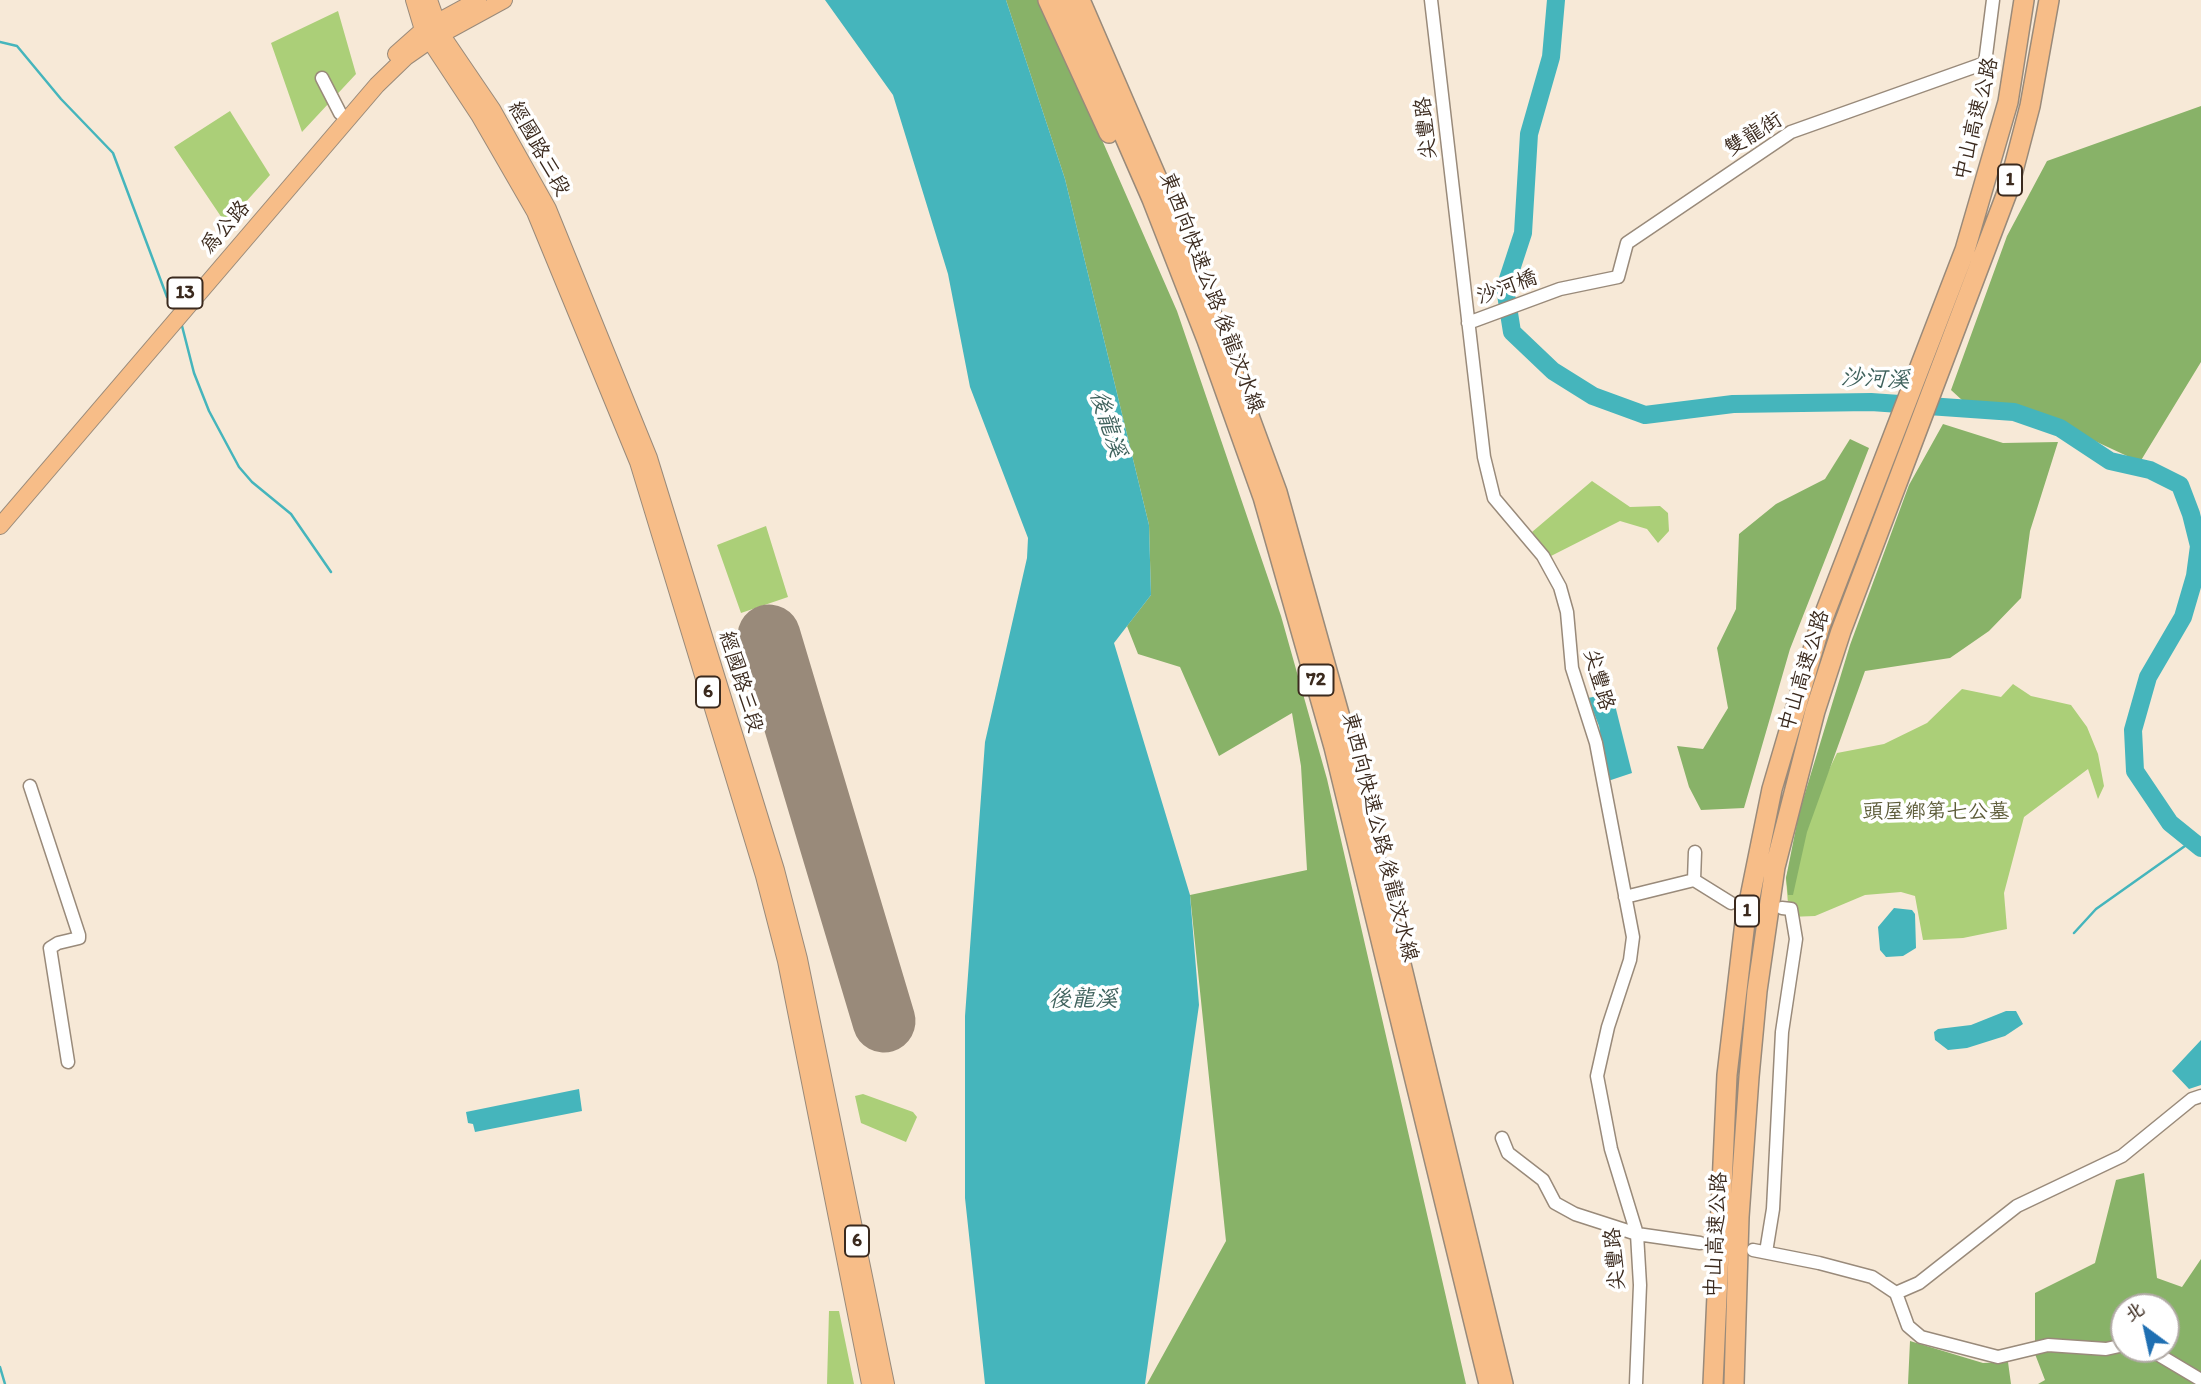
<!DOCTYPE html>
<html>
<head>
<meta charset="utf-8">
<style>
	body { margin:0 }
	#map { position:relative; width:2201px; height:1384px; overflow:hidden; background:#f7e9d7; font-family:Itim,"LXGW WenKai TC",sans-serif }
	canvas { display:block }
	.north { position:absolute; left:2110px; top:1293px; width:70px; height:70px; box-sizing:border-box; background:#fff; border:2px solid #b1aaa5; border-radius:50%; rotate:327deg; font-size:19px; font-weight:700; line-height:28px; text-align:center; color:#3b2a1e }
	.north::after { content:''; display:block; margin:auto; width:24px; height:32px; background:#1f6fb2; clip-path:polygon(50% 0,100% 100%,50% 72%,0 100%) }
</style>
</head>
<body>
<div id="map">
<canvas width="2201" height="1384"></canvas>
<div class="north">北</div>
</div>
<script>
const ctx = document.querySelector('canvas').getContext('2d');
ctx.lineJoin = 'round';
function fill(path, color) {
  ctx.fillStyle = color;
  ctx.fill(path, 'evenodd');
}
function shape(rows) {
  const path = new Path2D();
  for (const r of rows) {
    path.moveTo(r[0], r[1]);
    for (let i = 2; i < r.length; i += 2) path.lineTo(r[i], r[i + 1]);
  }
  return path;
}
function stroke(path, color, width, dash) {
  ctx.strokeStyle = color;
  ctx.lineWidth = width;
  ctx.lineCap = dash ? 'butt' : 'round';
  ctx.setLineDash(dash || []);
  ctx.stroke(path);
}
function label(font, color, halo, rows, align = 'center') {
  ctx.font = font + ' Itim,"LXGW WenKai TC",sans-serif';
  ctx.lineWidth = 7;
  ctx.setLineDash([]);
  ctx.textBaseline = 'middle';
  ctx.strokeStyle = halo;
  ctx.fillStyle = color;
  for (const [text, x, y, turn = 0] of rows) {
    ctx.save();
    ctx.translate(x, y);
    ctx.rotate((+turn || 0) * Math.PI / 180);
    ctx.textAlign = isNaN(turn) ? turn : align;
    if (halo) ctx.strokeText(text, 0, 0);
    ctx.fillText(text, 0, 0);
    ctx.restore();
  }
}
const green = shape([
	[338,11,356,74,302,132,271,43],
	[230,111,270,175,226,224,174,147],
	[1592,481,1630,507,1660,506,1668,513,1669,531,1658,543,1647,529,1620,521,1551,556,1532,532],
	[766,526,788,597,741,613,717,545],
	[2013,684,2031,696,2071,705,2087,727,2098,754,2104,786,2098,799,2088,769,2024,817,2004,893,2007,929,1963,938,1923,940,1915,896,1901,892,1865,895,1815,916,1789,917,1786,878,1798,835,1837,753,1884,744,1927,723,1962,689,2001,697],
	[863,1094,913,1112,917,1117,906,1142,861,1123,855,1096],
	[829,1311,839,1311,854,1384,827,1384]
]);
const forest = shape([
	[1006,0,1040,0,1056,35,1177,311,1281,616,1327,779,1466,1384,1147,1384,1226,1241,1190,895,1307,870,1301,766,1292,713,1219,756,1180,667,1138,654,1127,626,1151,595,1149,525,1065,179],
	[2201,106,2201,362,2140,462,2028,410,1963,401,1951,390,2007,236,2047,161],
	[1943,424,2003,443,2058,442,2030,531,2021,598,1989,631,1950,658,1865,671,1807,832,1793,895,1788,895,1786,878,1799,813,1850,645,1909,485],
	[1850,439,1869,448,1790,649,1744,808,1701,810,1689,787,1677,746,1703,749,1728,708,1717,648,1736,609,1739,534,1776,504,1825,479],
	[2144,1173,2157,1278,2182,1287,2201,1259,2201,1384,2038,1384,2045,1380,2035,1354,2035,1293,2095,1263,2116,1180],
	[2124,1307,2166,1307,2166,1349,2124,1349],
	[1910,1341,1983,1363,2008,1362,2011,1384,1908,1384]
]);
const water = shape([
	[825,0,1006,0,1065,179,1149,525,1151,595,1114,643,1190,895,1199,1005,1145,1384,985,1384,965,1198,965,1016,985,742,1027,558,1028,538,970,387,948,274,893,95],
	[1612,693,1632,773,1608,781,1599,726,1588,698],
	[1894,908,1912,910,1915,914,1916,948,1903,956,1886,957,1880,950,1878,927],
	[2006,1011,2016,1011,2023,1024,2005,1036,1967,1048,1948,1050,1935,1040,1934,1032,1938,1029,1971,1025],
	[2201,1040,2201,1085,2189,1089,2172,1071],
	[579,1089,582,1111,475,1132,473,1124,468,1123,466,1112]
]);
const stream = shape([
	[0,42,17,46,61,99,113,153,167,297],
	[181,322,194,373,209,411,239,467,252,482,291,514,331,572],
	[2074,933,2096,909,2192,841],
	[0,1367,5,1384]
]);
const river = shape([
	[1556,0,1551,57,1529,134,1523,233,1505,288,1512,332,1553,371,1593,396,1645,415,1733,404,1871,402,2014,412,2060,428,2110,461,2150,470,2180,485,2191,514,2199,546,2195,576,2183,617,2148,677,2133,730,2135,771,2170,823,2201,848]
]);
const runway = shape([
	[769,636,884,1021]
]);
const minor = shape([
	[1431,0,1484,457,1494,498,1543,556,1560,587,1567,612,1572,668,1596,743,1633,937,1630,960,1608,1027,1597,1076,1611,1149,1637,1234,1640,1285,1636,1384],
	[322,78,340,113,347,119],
	[1468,323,1560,289,1618,277,1627,243,1791,132,1985,63,1993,0],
	[30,786,79,935,79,938,58,943,50,948,68,1062],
	[1694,880,1695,852],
	[1625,897,1694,880,1731,903],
	[1502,1138,1508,1153,1543,1180,1555,1203,1575,1214,1637,1234,1700,1243],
	[1753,1250,1819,1263,1872,1277,1896,1293,1908,1326,1921,1337,1998,1357,2048,1345,2106,1349,2124,1345],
	[1766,1252,1773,1209,1782,1032,1796,939,1791,909,1782,908],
	[1896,1293,1919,1283,2017,1206,2122,1156,2192,1099,2201,1096],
	[2149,1349,2201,1380]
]);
const major = shape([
	[414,0,423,30,479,115,535,212,638,462,764,876,786,961,870,1384],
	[429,0,441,34,492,109,548,209,649,458,776,870,799,959,886,1384],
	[396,54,423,30,478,0],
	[0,526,377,85,406,57,429,41,504,0]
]);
const highway = shape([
	[1048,0,1109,133],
	[1065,0,1152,199,1207,340,1263,497,1334,747,1489,1384],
	[1080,0,1188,250,1277,492,1348,746,1503,1384],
	[1713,1384,1727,1075,1745,922,1772,789,1820,626,1965,250,2008,102,2024,0],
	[1734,1384,1739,1217,1749,1077,1757,991,1775,867,1815,711,1841,631,2008,190,2030,106,2049,0]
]);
const shields = [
	[2010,180,24],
	[185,293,35],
	[1316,680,35],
	[708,692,24],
	[1747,911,24],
	[857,1241,24]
];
const shieldNames = [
	["1",2010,180],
	["13",185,293],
	["72",1316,680],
	["6",708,692],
	["1",1747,911],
	["6",857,1241]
];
const streetNames = [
	["中山高速公路",1977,119,-76],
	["尖豐路",1427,128,-96],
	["雙龍街",1754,135,-32],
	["經國路三段",538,149,61],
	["為公路",226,228,-49],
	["沙河橋",1507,288,-20],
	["東西向快速公路 後龍汶水線",1211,293,69],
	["中山高速公路",1805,671,-73],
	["尖豐路",1598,680,74],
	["經國路三段",740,682,73],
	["東西向快速公路 後龍汶水線",1379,837,76],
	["中山高速公路",1717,1235,-87],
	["尖豐路",1616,1259,-95]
];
const parkNames = [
	["頭屋鄉第七公墓",1936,813]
];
const waterNames = [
	["沙河溪",1875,380,2],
	["後龍溪",1107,424,72],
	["後龍溪",1083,1000]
];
fill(green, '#abcf78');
fill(forest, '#88b268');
fill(water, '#45b5bc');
stroke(stream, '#45b5bc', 2.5);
stroke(river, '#45b5bc', 18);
stroke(runway, '#998a7a', 63);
stroke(minor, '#998a7a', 15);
stroke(major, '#998a7a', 18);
stroke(highway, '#998a7a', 22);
stroke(minor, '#fff', 12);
stroke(major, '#f7bd88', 16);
stroke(highway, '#f7bd88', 19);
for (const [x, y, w] of shields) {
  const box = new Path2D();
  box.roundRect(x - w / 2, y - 15.5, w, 31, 5);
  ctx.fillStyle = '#fff';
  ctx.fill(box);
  stroke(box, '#3b2a1e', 2);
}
label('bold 19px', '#3b2a1e', null, shieldNames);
label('21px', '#3b2a1e', '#fff', streetNames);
label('21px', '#5d5c39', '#fff', parkNames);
label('italic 23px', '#3f625d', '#fff', waterNames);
</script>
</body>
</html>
